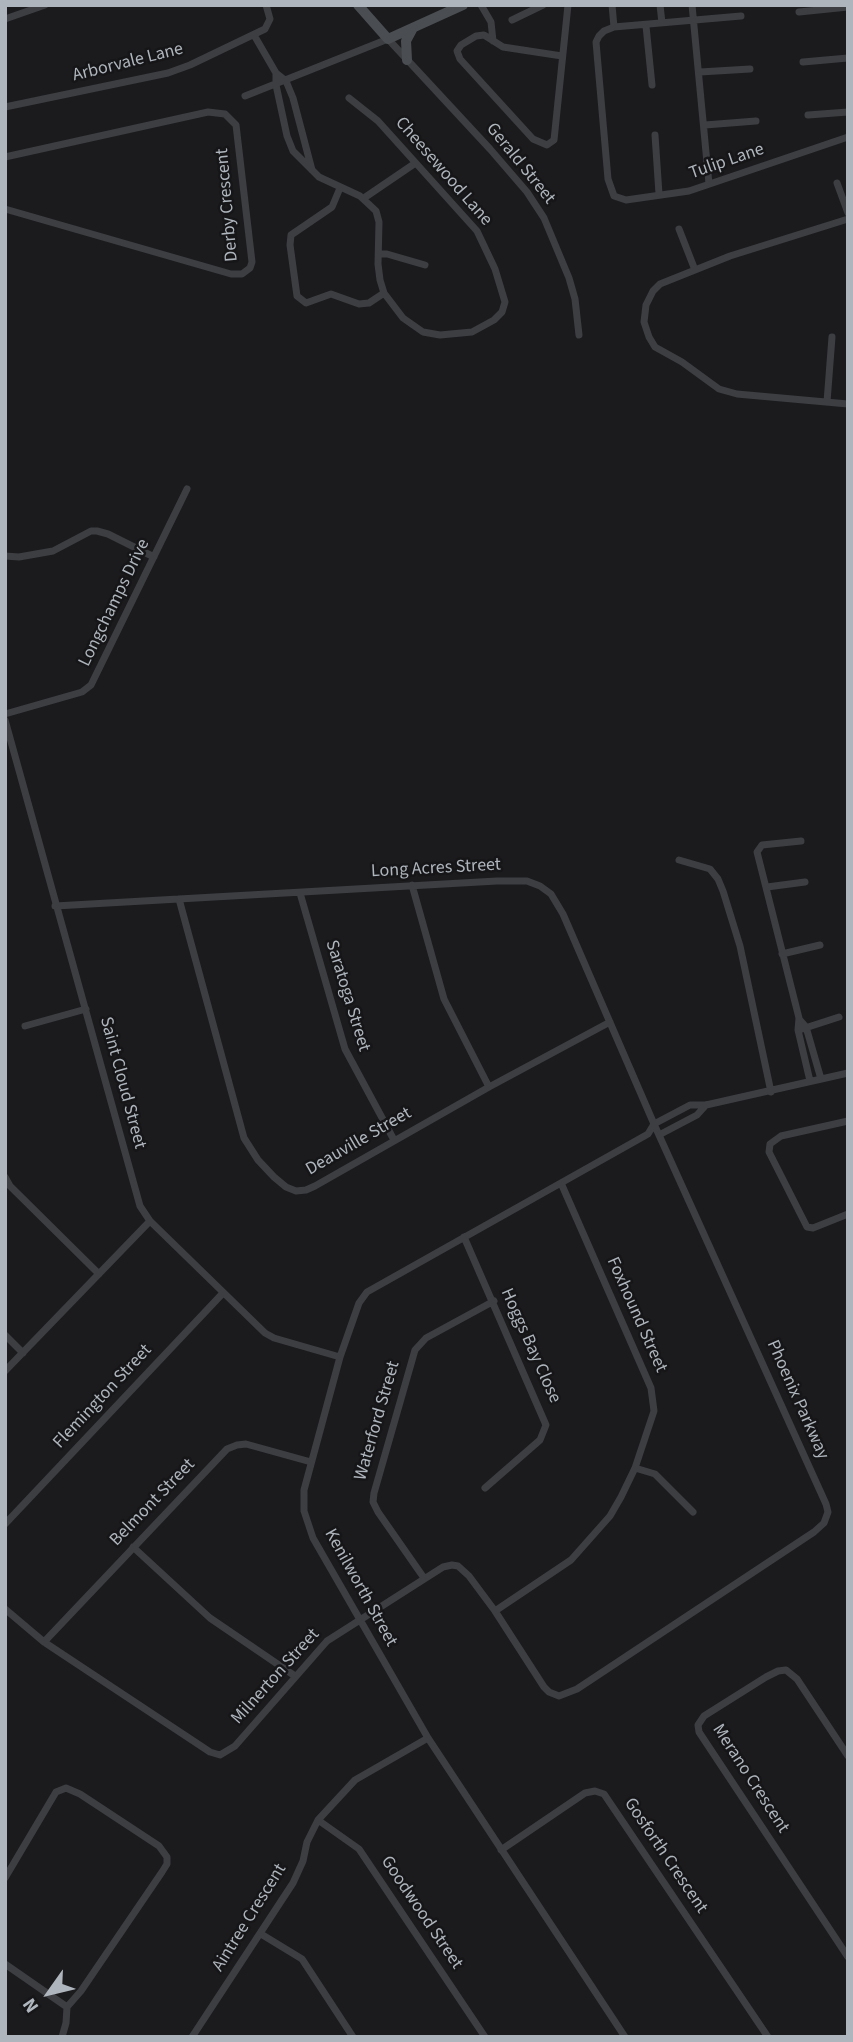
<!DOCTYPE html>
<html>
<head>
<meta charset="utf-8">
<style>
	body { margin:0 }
	#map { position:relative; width:853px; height:2042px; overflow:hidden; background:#1b1b1d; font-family:"Source Sans 3",sans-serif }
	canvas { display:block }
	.frame { position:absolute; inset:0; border:7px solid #aeb5bc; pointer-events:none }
	.north { position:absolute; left:14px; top:1958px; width:70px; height:70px; -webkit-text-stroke:5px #161618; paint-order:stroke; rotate:236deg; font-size:19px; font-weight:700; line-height:28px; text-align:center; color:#aeb5bc }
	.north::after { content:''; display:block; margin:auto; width:24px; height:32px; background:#aeb5bc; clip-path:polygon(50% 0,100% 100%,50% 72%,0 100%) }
</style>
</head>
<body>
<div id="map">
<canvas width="853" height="2042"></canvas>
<div class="frame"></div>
<div class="north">N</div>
</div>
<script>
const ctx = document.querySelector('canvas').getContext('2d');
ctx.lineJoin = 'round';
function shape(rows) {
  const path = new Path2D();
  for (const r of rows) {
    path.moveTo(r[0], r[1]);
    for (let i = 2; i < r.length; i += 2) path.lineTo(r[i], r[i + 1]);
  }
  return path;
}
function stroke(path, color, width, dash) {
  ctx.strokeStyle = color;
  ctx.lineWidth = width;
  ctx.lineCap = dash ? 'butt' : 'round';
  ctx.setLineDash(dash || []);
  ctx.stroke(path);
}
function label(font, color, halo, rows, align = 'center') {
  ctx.font = font + ' "Source Sans 3",sans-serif';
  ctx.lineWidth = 5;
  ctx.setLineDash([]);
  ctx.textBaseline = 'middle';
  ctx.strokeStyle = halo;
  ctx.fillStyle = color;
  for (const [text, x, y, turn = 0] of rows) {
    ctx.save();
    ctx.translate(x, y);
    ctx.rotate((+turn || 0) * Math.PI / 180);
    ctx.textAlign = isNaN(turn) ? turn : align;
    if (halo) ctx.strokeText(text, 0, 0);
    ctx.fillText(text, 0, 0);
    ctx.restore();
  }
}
const street = shape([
	[481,5,491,22,493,41],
	[612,5,614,27],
	[660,5,662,23],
	[692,5,709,184],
	[799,12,848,7],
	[741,16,614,27,604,31,599,36,596,42,608,179,614,196,626,200,689,191,848,137],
	[5,19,45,5],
	[512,20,543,5],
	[646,26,652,85],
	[254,35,276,73,286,81,293,98,312,170],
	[562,56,503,47,484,35,476,36,461,45,457,51,460,59,533,139,547,145,554,140,568,5],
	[803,62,848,58],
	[700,72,750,69],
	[276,73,276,85,287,136,293,151,319,177,360,196,376,211,379,222,378,264,380,280,384,293,403,318,423,332,440,335,472,332,494,320,502,312,505,302,495,269,477,231,378,121,349,98],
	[245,96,388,39,490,149,527,192,544,218,569,278,575,299,579,335],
	[5,107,168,73,190,65,265,29,270,19,266,5],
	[808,115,848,112],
	[705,125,756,121],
	[655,135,659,194],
	[5,157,208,112,225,114,236,125,252,262,250,268,242,274,231,274,5,209],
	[837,183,848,213],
	[340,188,332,207,291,235,290,245,297,296,306,303,331,294,359,304,369,303,384,293],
	[364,198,414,164],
	[848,219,730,256,660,284,653,291,646,305,644,322,649,337,655,347,682,362,719,389,737,394,848,404],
	[679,229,695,270],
	[379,254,387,254,425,265],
	[827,402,832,337],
	[5,556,19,557,53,551,91,531,97,531,108,534,154,557],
	[5,714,82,692,91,685,187,489],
	[5,720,140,1206,150,1221,265,1333,274,1338,340,1357],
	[801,841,762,845,757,852,799,1018,798,1030,810,1081],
	[679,860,710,869,718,879,723,891,740,946,771,1092],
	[412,885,444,999,489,1087],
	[767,887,805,882],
	[300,893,345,1049,394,1140],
	[179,899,244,1138,258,1160,274,1177,286,1187,296,1191,306,1190,315,1186,489,1087,610,1022],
	[782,954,820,945],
	[799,1019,806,1027,821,1079],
	[25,1026,86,1009],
	[802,1029,839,1017],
	[848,1121,781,1136,770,1144,769,1152,807,1227,813,1228,848,1214],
	[659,1135,697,1115,706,1105],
	[5,1177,10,1186,99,1274],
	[464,1237,546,1425,540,1440,485,1488],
	[5,1335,23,1353],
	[5,1371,150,1221],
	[635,1468,655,1474,693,1512],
	[5,1524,223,1293],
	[133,1547,210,1618,295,1676],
	[424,1578,378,1512,373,1502,374,1493,415,1350,426,1338,494,1301],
	[5,1609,44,1642,210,1752,220,1755,235,1746,327,1641,443,1567,452,1565,458,1566,469,1576,495,1611,544,1687,549,1692,559,1696,577,1689,814,1532,824,1523,828,1512,826,1504,654,1124,563,914,551,894,540,886,527,881,497,881,55,906],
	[495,1611,571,1560,610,1516,621,1497,635,1468,654,1411,651,1388,561,1183],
	[44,1642,227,1449,237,1445,246,1444,311,1462],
	[848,1756,797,1679,786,1670,778,1671,766,1677,704,1716,698,1725,699,1732,848,1957],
	[318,1820,359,1849,485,2037],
	[501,1850,585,1793,595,1791,604,1794,768,2037],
	[5,1878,56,1792,66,1788,80,1794,159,1846,167,1857,167,1864,162,1872,81,1991,67,2007,66,2023,62,2037],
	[261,1934,302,1959,353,2037],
	[5,1964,67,2007],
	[192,2037,293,1883,303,1861,307,1842,318,1820,355,1780,428,1738],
	[625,2037,428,1738,313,1538,304,1511,304,1490,340,1357,359,1303,367,1292,648,1134,654,1124,690,1105,706,1105,848,1073]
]);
const secondary = shape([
	[358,5,388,39,463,5],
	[407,60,406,41,413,28]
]);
const streetNames = [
	["Arborvale Lane",128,63,-14],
	["Tulip Lane",727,162,-19],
	["Gerald Street",520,164,51],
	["Cheesewood Lane",443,172,49],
	["Derby Crescent",228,205,-95],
	["Longchamps Drive",115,603,-64],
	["Long Acres Street",436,869,-3],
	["Saratoga Street",347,996,73],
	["Saint Cloud Street",122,1083,75],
	["Deauville Street",359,1142,-30],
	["Foxhound Street",636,1315,66],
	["Hoggs Bay Close",530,1346,66],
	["Flemington Street",103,1397,-47],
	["Phoenix Parkway",797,1400,66],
	["Waterford Street",378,1421,-74],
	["Belmont Street",153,1503,-46],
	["Kenilworth Street",360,1588,61],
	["Milnerton Street",276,1677,-48],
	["Merano Crescent",750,1779,57],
	["Gosforth Crescent",665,1856,56],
	["Goodwood Street",421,1913,56],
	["Aintree Crescent",250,1918,-58]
];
stroke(street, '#3c3e42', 7);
stroke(secondary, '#4a4e52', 10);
label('18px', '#aeb5bc', '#161618', streetNames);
</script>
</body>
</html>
